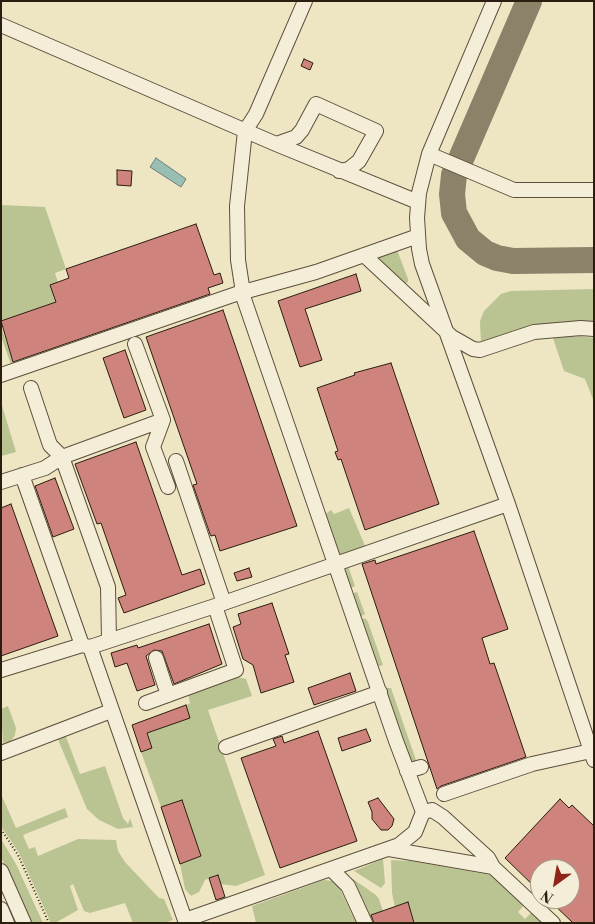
<!DOCTYPE html>
<html>
<head>
<meta charset="utf-8">
<style>
	body { margin:0 }
	#map { position:relative; width:595px; height:924px; overflow:hidden; background:#eee5c3; font-family:"Libre Bodoni",serif }
	canvas { display:block }
	.frame { position:absolute; inset:0; border:2px solid #2b1d0f; pointer-events:none }
	.north { position:absolute; left:530px; top:859px; width:50px; height:50px; box-sizing:border-box; background:#f4eed8; border:1px solid #a49a88; border-radius:50%; rotate:212deg; font-size:14px; font-weight:700; line-height:20px; text-align:center; color:#2b1d0f }
	.north::after { content:''; display:block; margin:auto; width:18px; height:22px; background:#8f2418; clip-path:polygon(50% 0,100% 100%,50% 72%,0 100%) }
</style>
</head>
<body>
<div id="map">
<canvas width="595" height="924"></canvas>
<div class="frame"></div>
<div class="north">N</div>
</div>
<script>
const ctx = document.querySelector('canvas').getContext('2d');
ctx.lineJoin = 'round';
function fill(path, color) {
  ctx.fillStyle = color;
  ctx.fill(path, 'evenodd');
}
function shape(rows) {
  const path = new Path2D();
  for (const r of rows) {
    path.moveTo(r[0], r[1]);
    for (let i = 2; i < r.length; i += 2) path.lineTo(r[i], r[i + 1]);
  }
  return path;
}
function stroke(path, color, width, dash) {
  ctx.strokeStyle = color;
  ctx.lineWidth = width;
  ctx.lineCap = dash ? 'butt' : 'round';
  ctx.setLineDash(dash || []);
  ctx.stroke(path);
}
const green = shape([
	[1,205,45,207,66,269,55,273,58,282,50,285,56,302,1,321],
	[397,250,408,279,408,282,404,284,374,257],
	[594,289,594,325,481,343,480,321,484,311,501,294,511,291],
	[1,326,14,364,11,365,1,336],
	[580,336,594,338,594,402,585,379,564,371,553,338],
	[1,402,16,452,1,456],
	[349,508,366,548,339,558,324,515,331,510,334,514],
	[348,566,355,586,349,589,343,567],
	[357,592,365,614,360,617,351,594],
	[365,618,368,622,383,665,377,667,361,620],
	[238,677,246,679,252,696,208,710,265,875,236,886,220,884,217,875,205,880,199,892,191,896,185,889,180,864,201,856,181,801,161,807,141,752,152,748,147,733,190,703,188,694],
	[384,688,391,688,417,763,410,766],
	[8,706,16,728,15,735,11,741,3,743,1,709],
	[65,734,80,774,105,766,123,818,128,824,130,818,133,827,118,829,99,820,87,809,57,737],
	[1,794,16,828,65,808,68,817,23,835,29,849,35,847,38,856,78,839,116,840,118,851,125,862,159,898,164,899,173,920,164,923,133,923,125,903,90,913,84,911,73,884,70,886,78,910,55,923,51,923,19,853,1,826],
	[1,839,16,864,43,923,30,923,1,857],
	[383,859,385,883,381,888,354,871],
	[391,860,411,861,496,876,525,904,518,912,525,919,533,911,545,923,414,923,407,903,395,907,392,893],
	[353,879,376,895,379,899,383,911,371,915,373,923,370,923,351,880],
	[324,880,332,881,339,887,356,923,256,923,252,906]
]);
const water = shape([
	[156,158,186,179,181,187,150,167,156,158]
]);
const taxiway = shape([
	[529,1,454,175,452,194,454,213,468,239,485,253,497,258,513,261,594,260]
]);
const building = shape([
	[304,59,313,63,310,70,301,66,304,59],
	[117,170,132,171,131,186,117,185,117,170],
	[196,224,214,275,220,273,223,283,208,288,210,294,13,362,1,321,56,302,50,285,69,278,66,269,196,224],
	[356,274,361,291,305,309,322,360,300,367,278,301,356,274],
	[223,310,297,526,220,551,215,535,211,536,210,534,193,485,197,484,146,337,223,310],
	[125,350,146,410,124,418,103,358,125,350],
	[391,363,439,504,365,530,341,459,338,460,335,452,338,451,317,388,355,375,354,373,391,363],
	[136,442,182,575,200,569,205,584,124,613,118,598,126,595,101,523,97,524,75,464,136,442],
	[55,478,74,529,53,537,35,486,55,478],
	[11,504,58,636,1,656,1,508,11,504],
	[474,531,508,629,482,638,490,664,494,663,526,757,441,786,437,789,362,564,375,560,376,564,474,531],
	[249,568,252,577,237,581,234,573,249,568],
	[272,603,289,654,285,655,294,682,261,693,253,665,243,659,233,627,241,624,238,614,272,603],
	[209,624,222,664,174,684,162,651,154,650,146,656,155,685,137,691,127,663,115,667,111,653,137,645,138,648,209,624],
	[350,673,356,691,314,705,308,688,350,673],
	[186,705,190,718,147,733,152,748,141,752,132,725,186,705],
	[366,729,371,741,342,751,338,738,366,729],
	[318,731,357,841,280,868,241,758,276,746,273,739,282,736,284,743,318,731],
	[378,798,394,819,392,826,388,830,381,830,372,819,372,812,368,802,378,798],
	[560,799,569,808,572,805,594,826,594,923,573,923,548,899,570,899,570,869,540,869,540,892,505,858,560,799],
	[182,800,201,856,180,864,161,807,182,800],
	[218,875,225,897,216,900,209,878,218,875],
	[408,902,414,923,374,923,371,915,408,902]
]);
const path = shape([
	[1,829,18,855,49,923]
]);
const minor = shape([
	[494,1,429,154,419,193,417,218,419,249,422,264,508,504,594,760],
	[1,25,276,144,418,202],
	[276,144,296,137,302,130,316,104,376,131,359,161,349,169,339,171],
	[429,154,514,190,594,190],
	[364,255,452,337,473,349,480,350,534,332,581,328,594,329],
	[135,344,163,420,153,447,168,487],
	[1,375,236,294,316,272,418,236],
	[31,388,50,445,62,457,108,587,109,640],
	[176,461,224,603],
	[22,475,82,645],
	[1,482,45,468,62,457,163,420],
	[90,647,186,923],
	[156,658,168,695],
	[1,670,82,645,90,647,215,606,508,504],
	[146,703,236,670,215,606],
	[226,747,380,692],
	[1,753,111,711],
	[407,771,421,767],
	[444,794,532,764,591,751],
	[423,812,432,810,443,817,488,858,493,867,553,923],
	[389,849,493,867],
	[331,869,348,886,365,923],
	[1,871,24,923],
	[1,909,7,923],
	[185,920,399,845,415,832,423,812,396,741,244,299,238,260,237,206,245,131,256,114,305,1]
]);
fill(green, '#bac492');
fill(water, '#99bfb5');
stroke(water, '#6d7e73', 1);
stroke(taxiway, '#8c8169', 26);
fill(building, '#ce837d');
stroke(building, '#2b1d0f', 1);
stroke(minor, '#5c4f3c', 16);
stroke(path, '#2b1d0f', 2, [1, 2.5]);
stroke(minor, '#f4eed8', 14);
</script>
</body>
</html>
